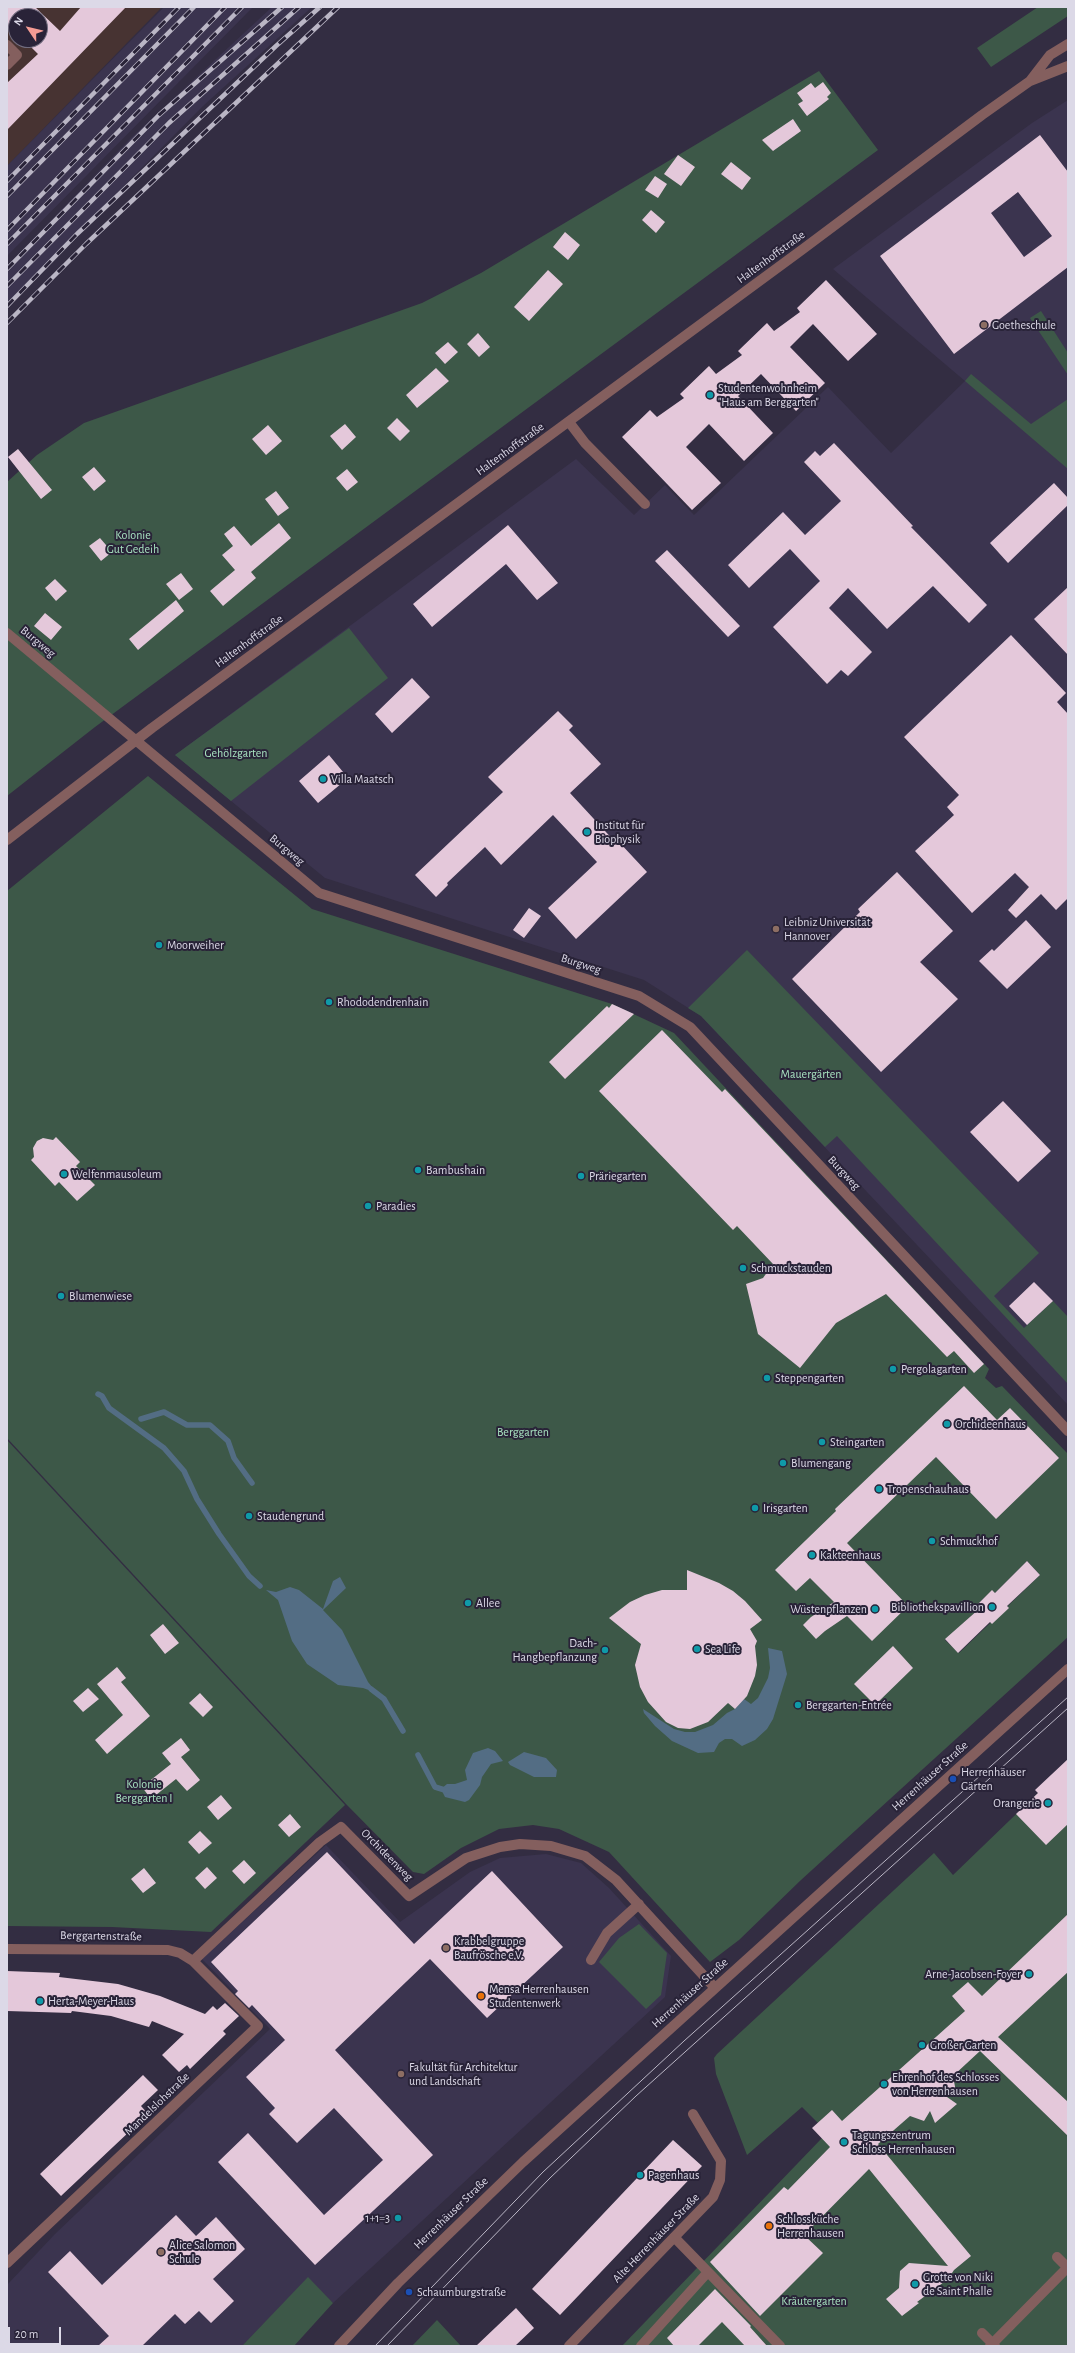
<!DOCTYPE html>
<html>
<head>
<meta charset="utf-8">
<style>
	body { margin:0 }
	#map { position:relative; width:1075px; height:2353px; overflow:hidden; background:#332d42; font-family:"Alegreya Sans",sans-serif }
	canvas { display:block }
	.frame { position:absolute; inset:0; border:8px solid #dcd9e7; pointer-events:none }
	.north { position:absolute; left:8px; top:8px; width:40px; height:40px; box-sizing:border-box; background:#292338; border:1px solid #716c7e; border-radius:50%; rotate:305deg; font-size:11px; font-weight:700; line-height:16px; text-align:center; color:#dcd9e7 }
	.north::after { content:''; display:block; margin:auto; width:14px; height:18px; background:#f59c94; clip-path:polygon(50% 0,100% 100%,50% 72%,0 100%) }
	.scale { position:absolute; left:8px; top:2327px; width:53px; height:18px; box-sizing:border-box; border:2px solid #dcd9e7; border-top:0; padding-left:5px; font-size:12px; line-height:14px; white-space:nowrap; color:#dcd9e7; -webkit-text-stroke:3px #292338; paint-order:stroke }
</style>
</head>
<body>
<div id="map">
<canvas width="1075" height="2353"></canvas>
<div class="frame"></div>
<div class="north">N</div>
<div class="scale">20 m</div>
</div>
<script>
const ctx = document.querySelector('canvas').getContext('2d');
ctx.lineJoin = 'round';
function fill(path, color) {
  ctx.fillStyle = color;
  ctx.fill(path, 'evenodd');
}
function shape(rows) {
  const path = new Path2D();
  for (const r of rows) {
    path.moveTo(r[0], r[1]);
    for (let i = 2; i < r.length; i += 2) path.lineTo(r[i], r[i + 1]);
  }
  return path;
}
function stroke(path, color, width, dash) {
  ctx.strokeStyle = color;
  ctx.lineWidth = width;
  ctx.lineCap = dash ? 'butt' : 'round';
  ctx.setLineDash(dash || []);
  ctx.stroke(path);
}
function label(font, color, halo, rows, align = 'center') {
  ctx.font = font + ' "Alegreya Sans",sans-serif';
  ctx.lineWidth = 4;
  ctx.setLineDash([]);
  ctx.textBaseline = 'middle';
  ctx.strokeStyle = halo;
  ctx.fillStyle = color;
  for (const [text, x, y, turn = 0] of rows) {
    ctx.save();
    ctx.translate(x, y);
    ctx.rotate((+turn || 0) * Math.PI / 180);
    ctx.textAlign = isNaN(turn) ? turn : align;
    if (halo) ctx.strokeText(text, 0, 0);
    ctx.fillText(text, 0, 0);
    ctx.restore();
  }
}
const commercial = shape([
	[7,7,162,7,7,166],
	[16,16,40,16,40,40,16,40]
]);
const built = shape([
	[164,7,253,7,7,256,7,166],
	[272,7,312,7,203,106,7,304,7,266,131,138],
	[1068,100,1068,1405,701,1016,644,980,325,878,175,755,576,459,634,515,665,485,694,515,828,387,891,453,965,381,833,269,1032,123],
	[326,1845,400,1922,470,1872,500,1858,546,1854,581,1863,609,1888,671,1956,665,1997,333,2303,308,2278,242,2346,7,2346,7,2285,55,2234,270,2029,202,1959]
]);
const green = shape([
	[1038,7,1068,7,1068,16,991,67,977,48],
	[819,71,878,150,95,727,7,796,7,482,37,455,84,423,422,303,481,273],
	[1041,311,1068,353,1068,375,1030,318],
	[971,374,1031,424,1068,399,1068,469,965,381],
	[349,628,388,678,231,801,175,755],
	[148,776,312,909,612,1004,674,1033,989,1369,985,1378,996,1388,1002,1386,1068,1454,1068,1637,801,1880,739,1940,710,1962,609,1852,559,1829,533,1825,499,1829,461,1848,424,1874,413,1872,346,1804,7,1438,7,891],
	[1027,1561,1040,1575,959,1653,945,1640,979,1609,976,1606,984,1598,992,1591,995,1593],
	[747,950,1039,1253,994,1296,1024,1328,1053,1301,1068,1317,1068,1384,837,1136,825,1147,701,1016,688,1008],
	[7,1440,345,1805,211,1932,112,1927,7,1926],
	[1068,1759,1068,2346,622,2346,822,2138,818,2123,802,2107,747,2155,716,2074,714,2058,717,2054,934,1853,953,1875,1038,1793],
	[639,1924,667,1953,661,1995,646,2009,599,1962,619,1938],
	[308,2277,333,2303,294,2346,242,2346],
	[437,2320,461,2346,412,2346]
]);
const water = shape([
	[340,1577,346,1588,323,1610,342,1630,368,1682,377,1693,363,1688,338,1685,307,1664,292,1641,278,1600,266,1590,276,1592,290,1587,299,1590,323,1609,333,1581],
	[768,1648,782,1651,787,1674,773,1719,767,1729,755,1740,742,1746,732,1739,725,1739,719,1743,714,1752,698,1753,672,1741,655,1726,644,1713,643,1709,674,1729,685,1732,695,1732,713,1725,727,1713,735,1709,744,1699,751,1704,758,1698,768,1678,770,1668],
	[488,1748,495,1751,503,1761,491,1764,482,1777,480,1785,469,1800,465,1802,445,1797,441,1789,447,1784,455,1784,467,1780,465,1770,473,1753],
	[524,1752,546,1758,557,1770,556,1777,534,1777,510,1765,508,1762]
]);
const stream = shape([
	[98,1394,102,1396,109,1408,164,1448,184,1471,197,1499,219,1534,249,1576,260,1586],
	[141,1419,164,1412,187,1425,210,1425,228,1441,234,1458,252,1483],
	[371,1689,384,1699,403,1731],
	[418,1755,435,1787,448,1791]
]);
const building = shape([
	[7,7,35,7,60,31,81,7,126,7,7,130,7,83,38,54,24,40,40,40,40,16,16,16,16,33,7,24],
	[823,82,831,93,827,97,829,99,807,116,798,104,803,101,797,93,811,83,815,88],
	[793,119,801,131,773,151,762,140],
	[1040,135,1068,172,1068,267,954,354,880,256],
	[1018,192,1052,236,1024,257,991,213],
	[678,155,695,167,681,186,664,174],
	[731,162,751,178,742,190,721,174],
	[655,176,667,184,658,198,645,190],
	[651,210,665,222,656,233,642,220],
	[565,232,580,245,568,260,553,247],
	[548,270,563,284,529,321,514,307],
	[826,280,877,334,848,361,813,324,790,347,825,383,796,411,761,374,738,396,773,433,744,461,709,424,686,447,721,483,692,510,622,437,650,410,657,417,684,398,680,394,709,366,716,374,742,355,738,351,767,323,774,331,800,312,797,308],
	[478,333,490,347,479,357,467,344],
	[448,342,458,352,445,364,435,353],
	[436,368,449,381,417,408,406,395],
	[397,418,410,431,400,441,387,428],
	[345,424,356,437,342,450,330,436],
	[268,425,282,441,266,455,252,439],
	[834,443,913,526,911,527,987,605,969,623,933,586,887,629,848,588,829,608,872,652,848,676,841,670,827,684,773,627,820,581,790,549,749,588,728,565,783,512,805,535,841,501,804,462,815,451,820,456],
	[18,449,52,490,41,499,8,457],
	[94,467,106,481,94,491,82,477],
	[347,469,358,482,347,491,336,478],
	[1054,483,1068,498,1068,505,1008,563,990,543],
	[276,491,289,508,278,516,265,499],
	[279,523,291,538,251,572,256,578,223,606,210,591,235,570,222,555,233,546,224,534,234,526,251,546],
	[508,525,558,583,537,600,506,564,432,627,413,604],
	[100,538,112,552,101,561,89,546],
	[667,550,740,626,728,637,655,561],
	[181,573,193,589,179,600,166,584],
	[55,579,67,591,56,601,45,588],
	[1068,587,1068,655,1034,619],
	[176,600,184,611,138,650,129,639],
	[45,613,62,627,51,640,34,626],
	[1011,635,1066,693,1057,702,1068,714,1068,898,1056,910,1041,894,1016,918,1008,910,1029,887,1015,873,972,913,915,851,954,815,947,807,959,795,904,737],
	[412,678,430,697,392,733,375,714],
	[558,711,573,726,569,730,601,764,570,793,617,844,619,842,647,872,576,939,548,908,597,862,553,815,501,865,485,847,447,883,448,885,436,897,415,875,503,792,488,777],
	[329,755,348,778,318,803,299,781],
	[897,872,953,931,920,962,958,999,881,1072,792,979,860,912,858,909],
	[529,908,541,916,524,938,513,930],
	[1026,920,1051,947,1007,989,979,961,992,949,994,951],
	[612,1004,634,1014,565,1079,549,1062,607,1006,609,1008],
	[662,1030,722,1092,725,1089,984,1364,974,1373,954,1351,947,1357,886,1294,836,1323,800,1368,758,1334,746,1284,763,1278,773,1264,737,1226,733,1230,599,1091],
	[1003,1101,1051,1151,1018,1182,970,1132],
	[56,1137,80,1162,76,1166,95,1185,77,1201,59,1182,55,1186,31,1160,34,1157,33,1148,37,1141,43,1138,53,1140],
	[1034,1282,1053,1301,1027,1325,1009,1306],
	[964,1386,997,1420,1010,1408,1059,1458,996,1519,936,1457,847,1543,908,1606,872,1641,847,1616,825,1631,816,1639,803,1625,811,1617,834,1602,810,1578,796,1591,775,1570,836,1511,835,1509],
	[1027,1561,1040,1575,1007,1606,1009,1608,992,1624,990,1622,958,1653,945,1639,979,1609,976,1606,992,1590,995,1593],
	[687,1570,719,1583,733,1591,745,1601,762,1620,750,1629,757,1641,755,1646,757,1665,755,1676,747,1696,735,1709,728,1703,708,1722,690,1729,678,1728,666,1722,648,1702,640,1687,635,1665,641,1644,609,1618,630,1602,645,1595,662,1590,687,1590],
	[163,1624,179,1643,165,1654,150,1635],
	[893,1646,913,1668,875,1705,854,1684],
	[117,1667,126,1678,121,1682,150,1716,107,1754,95,1740,123,1715,97,1684],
	[88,1688,99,1699,83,1712,73,1701],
	[200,1693,213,1707,203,1717,189,1703],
	[181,1738,190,1750,181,1757,200,1780,187,1791,176,1779,151,1799,142,1787,171,1764,162,1753],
	[1068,1759,1068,1824,1046,1845,1016,1814,1038,1793,1035,1790],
	[221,1795,232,1808,218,1820,207,1807],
	[290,1814,301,1827,289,1837,278,1825],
	[200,1831,212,1843,199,1854,188,1842],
	[327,1852,414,1944,492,1871,563,1947,487,2018,430,1959,335,2050,433,2155,315,2265,218,2162,248,2133,324,2215,383,2160,334,2108,297,2143,269,2114,275,2108,246,2077,285,2040,252,2005,249,2008,235,1994,238,1991,211,1962],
	[244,1860,256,1873,244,1884,232,1871],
	[207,1867,217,1878,205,1889,195,1878],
	[144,1868,156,1883,143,1893,131,1879],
	[1068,1914,1068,1972,998,2037,1068,2102,1068,2136,980,2051,953,2076,956,2092,947,2097,957,2104,935,2123,930,2111,924,2121,910,2116,878,2144,971,2256,954,2270,948,2279,917,2302,919,2303,902,2316,886,2299,899,2288,900,2271,909,2263,948,2266,869,2169,804,2235,823,2253,760,2316,710,2262,784,2187,788,2190,830,2147,812,2128,832,2110,842,2121,965,2011,952,1996,968,1982,982,1996],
	[7,1971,60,1973,59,1977,118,1984,160,1996,205,2014,213,2006,217,2010,225,2003,239,2016,223,2031,226,2034,190,2069,187,2065,179,2072,162,2055,184,2034,152,2021,149,2027,111,2016,72,2011,71,2013,7,2011],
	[143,2075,158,2090,141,2106,148,2114,61,2196,40,2174],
	[673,2140,702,2166,560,2315,532,2289],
	[176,2215,196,2236,216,2217,245,2249,213,2279,234,2301,211,2323,199,2311,185,2324,175,2314,142,2346,98,2346,109,2336,48,2272,70,2251,102,2285],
	[715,2289,751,2326,750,2327,767,2346,745,2346,722,2322,698,2346,674,2346,667,2338],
	[516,2308,534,2328,515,2346,476,2346]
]);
const minor = shape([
	[7,45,17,55,7,65],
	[1030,81,1050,55,1068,44],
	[569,422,585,443,645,504],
	[7,633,319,893,639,996,690,1027,1068,1431],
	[7,840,152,728,803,249,982,115,1030,81,1068,66],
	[7,1949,168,1950,180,1953,193,1961,258,2026,7,2263],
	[591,1960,607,1933,639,1904],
	[193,1961,320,1842,341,1827,409,1896,466,1858,500,1847,520,1844,551,1846,585,1856,616,1880,715,1988],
	[675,2238,780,2346],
	[1057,2257,1068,2268],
	[982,2333,995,2346],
	[339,2346,398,2283,523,2162,1068,1669],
	[569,2346,713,2197,720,2180,721,2161,693,2114],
	[641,2346,708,2272],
	[990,2346,1068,2267]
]);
const tram = shape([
	[375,2346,543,2172,684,2041,1068,1697],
	[387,2346,550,2178,636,2096,1068,1708]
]);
const rail = shape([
	[7,181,179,7],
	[7,196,194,7],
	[7,230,225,7],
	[7,244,242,7],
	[7,269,159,115,282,7],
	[7,286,169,123,299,7],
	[7,306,77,234,276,46,320,7],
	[7,323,86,244,338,7]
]);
const markers = [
	[984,325,4,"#8d6e63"],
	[710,395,4,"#0f9aa8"],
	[323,779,4,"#0f9aa8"],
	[587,832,4,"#0f9aa8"],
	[776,929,4,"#8d6e63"],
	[159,945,4,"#0f9aa8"],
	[329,1002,4,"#0f9aa8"],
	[418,1170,4,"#0f9aa8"],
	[64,1174,4,"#0f9aa8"],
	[581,1176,4,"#0f9aa8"],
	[368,1206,4,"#0f9aa8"],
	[743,1268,4,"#0f9aa8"],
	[61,1296,4,"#0f9aa8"],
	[893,1369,4,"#0f9aa8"],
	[767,1378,4,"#0f9aa8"],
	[947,1424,4,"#0f9aa8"],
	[822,1442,4,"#0f9aa8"],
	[783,1463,4,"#0f9aa8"],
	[879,1489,4,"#0f9aa8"],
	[755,1508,4,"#0f9aa8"],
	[249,1516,4,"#0f9aa8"],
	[932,1541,4,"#0f9aa8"],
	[812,1555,4,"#0f9aa8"],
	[468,1603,4,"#0f9aa8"],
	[992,1607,4,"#0f9aa8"],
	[875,1609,4,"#0f9aa8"],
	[697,1649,4,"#0f9aa8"],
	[605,1650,4,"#0f9aa8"],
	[798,1705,4,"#0f9aa8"],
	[953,1779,4,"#1a4fb4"],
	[1048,1803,4,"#0f9aa8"],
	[446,1948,4,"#8d6e63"],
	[1029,1974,4,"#0f9aa8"],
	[481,1996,4,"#e8710a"],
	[40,2001,4,"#0f9aa8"],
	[922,2045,4,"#0f9aa8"],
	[401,2074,4,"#8d6e63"],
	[884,2084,4,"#0f9aa8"],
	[844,2142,4,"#0f9aa8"],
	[640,2175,4,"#0f9aa8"],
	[398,2218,4,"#0f9aa8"],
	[769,2226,4,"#e8710a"],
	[161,2252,4,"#8d6e63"],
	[915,2284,4,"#0f9aa8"],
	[409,2292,4,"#1a4fb4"]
];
const streetNames = [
	["Haltenhoffstraße",771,257,-36],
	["Haltenhoffstraße",510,449,-36],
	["Haltenhoffstraße",249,641,-36],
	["Burgweg",38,642,40],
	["Burgweg",287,850,40],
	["Burgweg",581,964,18],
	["Burgweg",844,1173,47],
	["Herrenhäuser Straße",930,1776,-42],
	["Orchideenweg",387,1855,45],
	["Berggartenstraße",101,1936,1],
	["Herrenhäuser Straße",690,1993,-42],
	["Mandelslohstraße",157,2104,-44],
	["Herrenhäuser Straße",451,2213,-44],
	["Alte Herrenhäuser Straße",656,2238,-46]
];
const poiNames = [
	["Goetheschule",992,325],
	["Studentenwohnheim",718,388],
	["\"Haus am Berggarten\"",718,402],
	["Villa Maatsch",331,779],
	["Institut für",595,825],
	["Biophysik",595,839],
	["Leibniz Universität",784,922],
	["Hannover",784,936],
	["Moorweiher",167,945],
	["Rhododendrenhain",337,1002],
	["Bambushain",426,1170],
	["Welfenmausoleum",72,1174],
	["Präriegarten",589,1176],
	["Paradies",376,1206],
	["Schmuckstauden",751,1268],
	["Blumenwiese",69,1296],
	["Pergolagarten",901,1369],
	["Steppengarten",775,1378],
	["Orchideenhaus",955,1424],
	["Steingarten",830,1442],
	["Blumengang",791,1463],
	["Tropenschauhaus",887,1489],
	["Irisgarten",763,1508],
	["Staudengrund",257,1516],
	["Schmuckhof",940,1541],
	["Kakteenhaus",820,1555],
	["Allee",476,1603],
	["Bibliothekspavillion",984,1607,"right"],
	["Wüstenpflanzen",867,1609,"right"],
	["Dach-",597,1643,"right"],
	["Hangbepflanzung",597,1657,"right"],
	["Sea Life",705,1649],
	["Berggarten-Entrée",806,1705],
	["Herrenhäuser",961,1772],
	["Gärten",961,1786],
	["Orangerie",1040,1803,"right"],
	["Krabbelgruppe",454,1941],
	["Baufrösche e.V.",454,1955],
	["Arne-Jacobsen-Foyer",1021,1974,"right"],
	["Mensa Herrenhausen",489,1989],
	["Studentenwerk",489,2003],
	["Herta-Meyer-Haus",48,2001],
	["Großer Garten",930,2045],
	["Fakultät für Architektur",409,2067],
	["und Landschaft",409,2081],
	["Ehrenhof des Schlosses",892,2077],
	["von Herrenhausen",892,2091],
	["Tagungszentrum",852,2135],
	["Schloss Herrenhausen",852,2149],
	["Pagenhaus",648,2175],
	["1+1=3",390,2218,"right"],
	["Schlossküche",777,2219],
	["Herrenhausen",777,2233],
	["Alice Salomon",169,2245],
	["Schule",169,2259],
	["Grotte von Niki",923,2277],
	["de Saint Phalle",923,2291],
	["Schaumburgstraße",417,2292]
];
const parkNames = [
	["Kolonie",133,535],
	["Gut Gedeih",133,549],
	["Gehölzgarten",236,753],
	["Mauergärten",811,1074],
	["Berggarten",523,1432],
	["Kolonie",144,1784],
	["Berggarten I",144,1798],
	["Kräutergarten",814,2301]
];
fill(commercial, '#473332');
fill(built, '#3b344f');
fill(green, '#3d5848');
fill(water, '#536d84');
stroke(stream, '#536d84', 5.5);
fill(building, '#e4c8da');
stroke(minor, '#845f5e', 10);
stroke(tram, '#bab6c5', 1);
stroke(rail, '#bab6c5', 4.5);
stroke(rail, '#292338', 3, [9]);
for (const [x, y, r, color] of markers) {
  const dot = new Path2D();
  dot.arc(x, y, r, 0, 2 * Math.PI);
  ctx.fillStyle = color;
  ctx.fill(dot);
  stroke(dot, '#292338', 1.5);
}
label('12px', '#dcd9e7', '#292338', streetNames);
label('12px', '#dcd9e7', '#292338', poiNames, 'left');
label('12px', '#a8e3c0', '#292338', parkNames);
</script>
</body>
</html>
